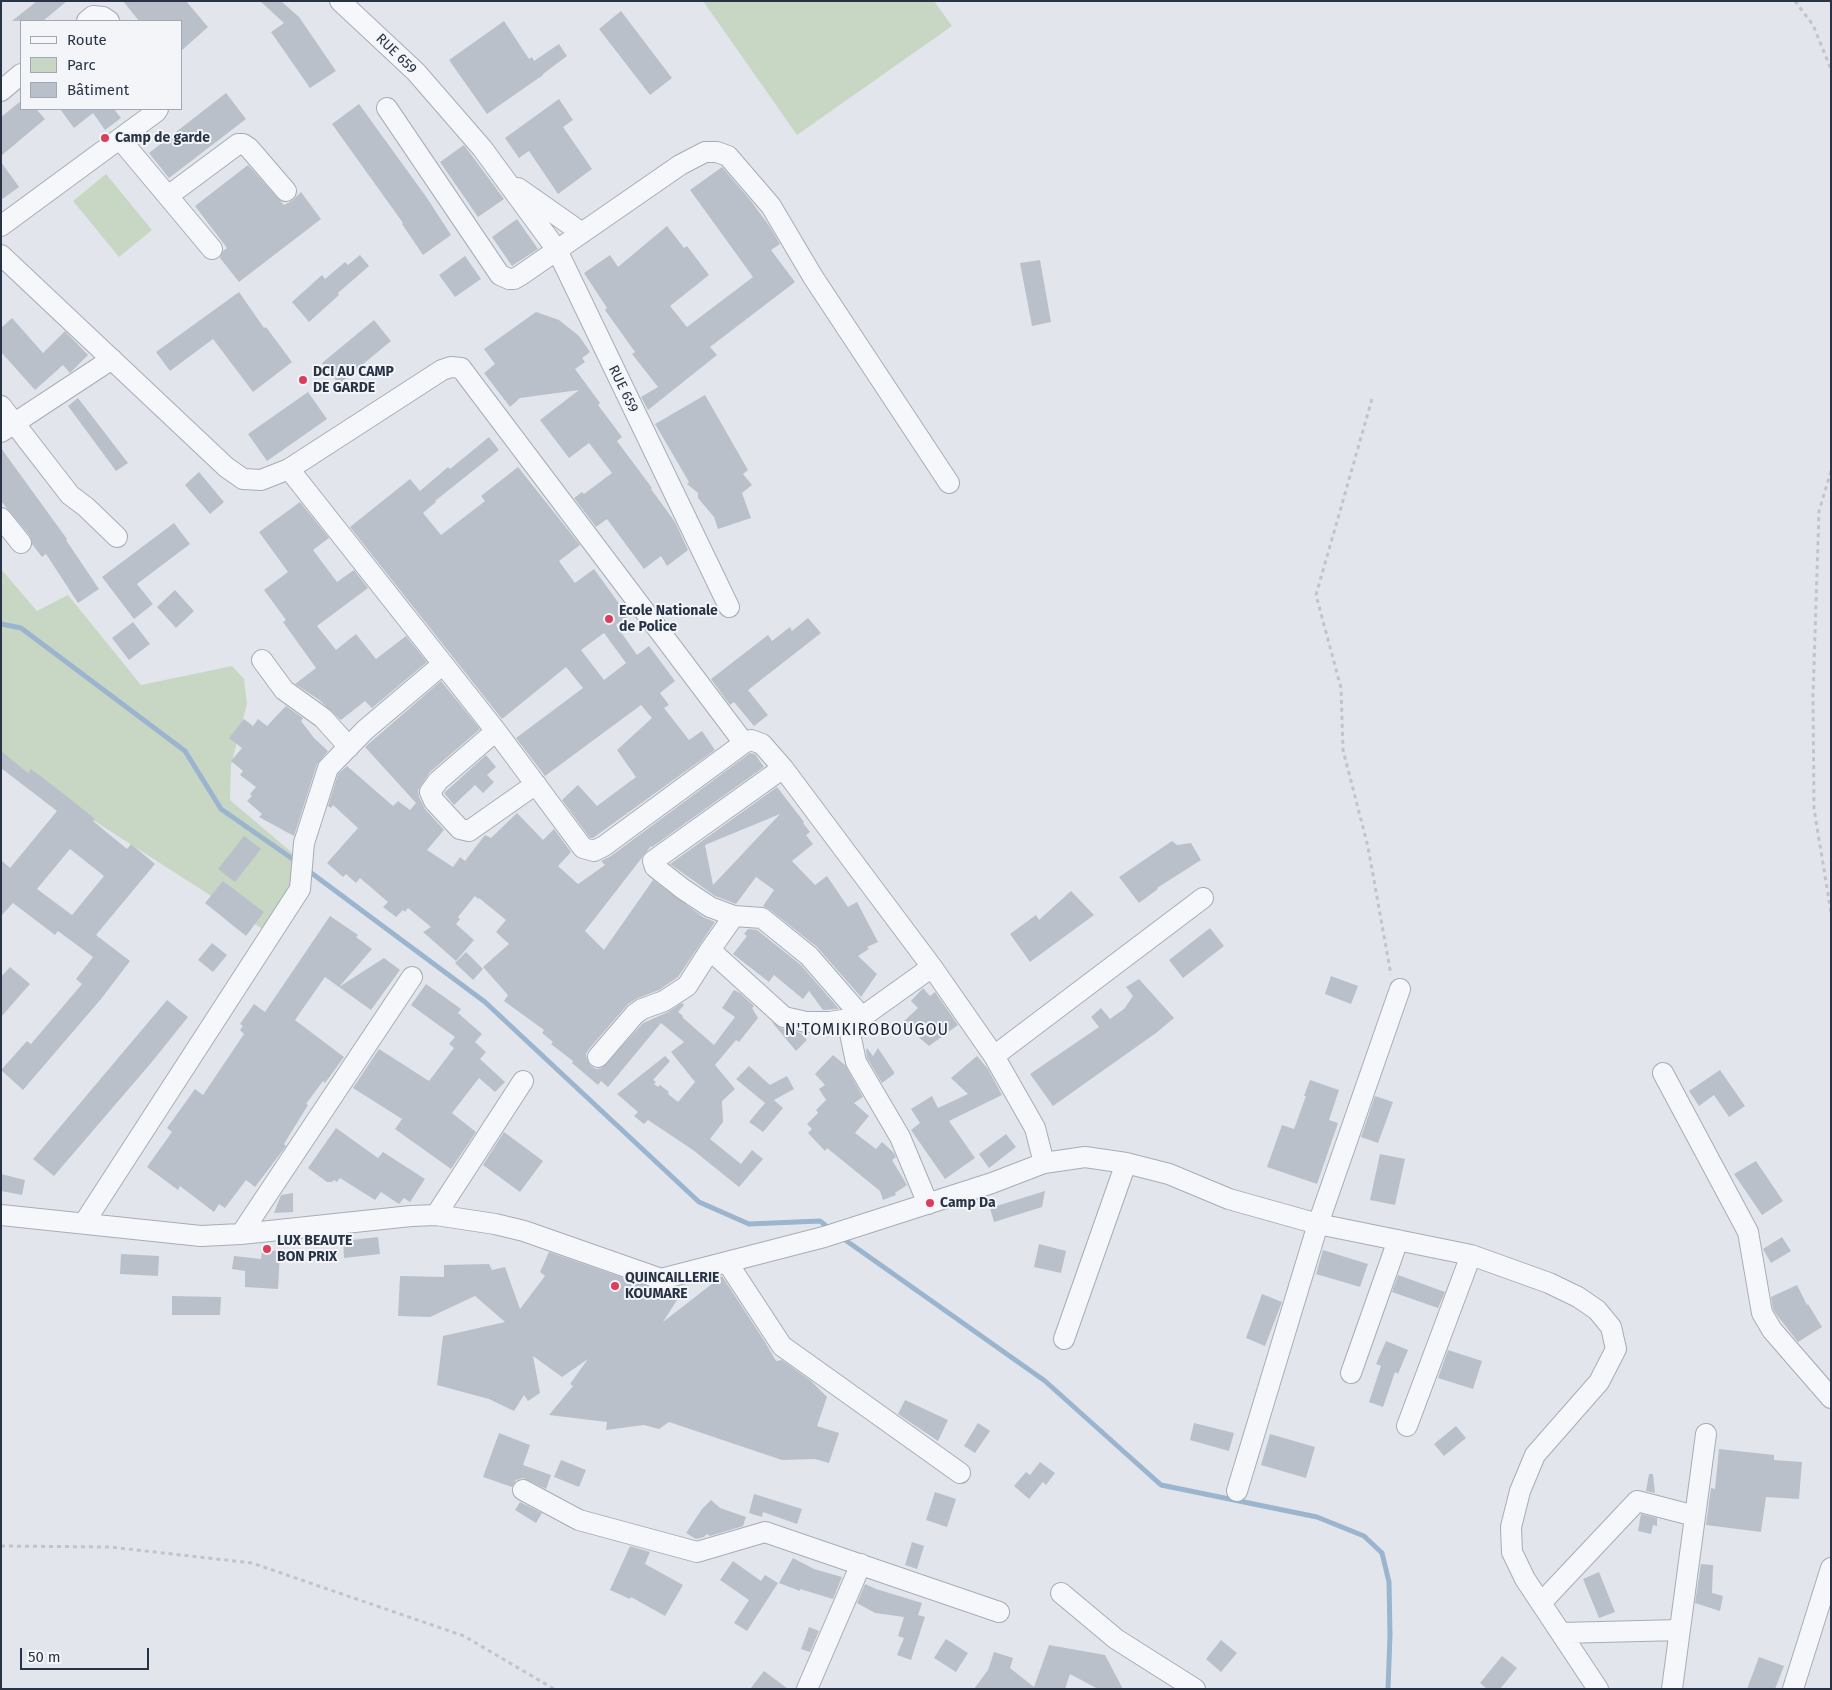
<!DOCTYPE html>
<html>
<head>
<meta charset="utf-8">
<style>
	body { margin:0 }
	#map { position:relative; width:1832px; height:1690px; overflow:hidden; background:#e2e6ec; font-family:"Fira Sans",sans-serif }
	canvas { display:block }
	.frame { position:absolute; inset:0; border:2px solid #283446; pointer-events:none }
	.legend { position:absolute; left:20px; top:20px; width:162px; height:90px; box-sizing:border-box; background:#f3f5f9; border:1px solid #a2a8b1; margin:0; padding:6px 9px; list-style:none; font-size:15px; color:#283446 }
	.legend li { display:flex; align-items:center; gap:10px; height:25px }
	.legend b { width:25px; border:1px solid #a2a8b1 }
	.scale { position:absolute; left:20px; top:1648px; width:129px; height:22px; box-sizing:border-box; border:2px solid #283446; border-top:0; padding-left:6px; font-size:15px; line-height:18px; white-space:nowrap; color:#283446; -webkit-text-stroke:4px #f3f5f9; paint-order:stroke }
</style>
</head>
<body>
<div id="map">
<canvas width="1832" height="1690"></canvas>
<div class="frame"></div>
<ul class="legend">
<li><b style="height:6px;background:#f6f7fa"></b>Route</li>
<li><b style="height:14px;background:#c8d7c3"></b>Parc</li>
<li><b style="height:14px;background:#b9c0ca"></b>Bâtiment</li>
</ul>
<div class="scale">50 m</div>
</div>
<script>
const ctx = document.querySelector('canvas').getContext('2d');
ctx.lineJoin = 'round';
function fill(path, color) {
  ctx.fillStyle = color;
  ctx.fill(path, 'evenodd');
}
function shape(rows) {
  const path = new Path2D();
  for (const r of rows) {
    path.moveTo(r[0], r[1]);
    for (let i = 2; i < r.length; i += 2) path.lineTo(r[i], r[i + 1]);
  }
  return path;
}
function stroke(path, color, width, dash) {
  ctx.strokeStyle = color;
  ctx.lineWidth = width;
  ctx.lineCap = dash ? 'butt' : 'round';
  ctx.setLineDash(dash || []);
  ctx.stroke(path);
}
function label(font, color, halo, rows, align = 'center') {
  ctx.font = font + ' "Fira Sans",sans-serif';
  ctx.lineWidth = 4;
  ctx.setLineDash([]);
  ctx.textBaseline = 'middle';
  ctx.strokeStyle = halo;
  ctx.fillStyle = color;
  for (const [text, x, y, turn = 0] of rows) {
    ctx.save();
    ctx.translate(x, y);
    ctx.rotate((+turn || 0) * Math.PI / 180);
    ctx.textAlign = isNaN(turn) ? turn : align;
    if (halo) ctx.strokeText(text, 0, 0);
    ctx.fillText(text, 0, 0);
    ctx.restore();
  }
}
const green = shape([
	[703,1,934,1,952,26,797,135],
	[106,174,152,230,119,257,73,201],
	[1,569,37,611,68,595,141,685,232,666,244,679,247,704,231,765,230,800,297,857,301,890,272,935,1,761]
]);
const stream = shape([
	[1,624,21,628,185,751,221,809,297,862],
	[306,869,485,1002,699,1202,749,1224,820,1221,830,1229],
	[841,1237,1045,1381,1161,1485,1317,1517,1364,1536,1382,1553,1389,1582,1390,1635,1388,1689]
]);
const building = shape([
	[37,1,67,1,43,21,12,21],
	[123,1,186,1,208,27,181,51,181,21,139,21],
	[260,1,281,1,299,17,336,71,310,88,271,32,284,23],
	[621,11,672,78,650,95,599,29],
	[504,21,529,59,532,57,534,61,559,44,567,56,543,74,543,75,487,114,449,60],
	[226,93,246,119,169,178,149,153],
	[559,99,573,120,563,127,592,169,558,194,529,151,519,158,505,138],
	[21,101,21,109,36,109,45,119,1,156,1,117],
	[359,104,427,198,451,235,423,255,402,224,403,223,332,124],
	[60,109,114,109,121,118,105,130,93,113,74,128],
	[464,145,504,199,478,217,440,162],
	[1,162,19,187,1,200],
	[248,165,284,205,293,200,301,192,321,219,239,282,220,258,223,251,227,248,195,206],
	[722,167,751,201,770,227,780,244,771,250,795,282,710,347,717,355,648,410,641,397,658,387,632,354,635,352,605,310,607,308,584,273,610,255,618,267,667,226,684,248,687,246,709,275,670,306,687,327,753,277,690,190],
	[517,219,538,249,512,266,492,237],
	[360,255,369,266,338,293,339,295,309,322,292,302,322,275,325,279,345,262,348,265],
	[465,256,481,279,455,297,439,275],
	[1040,260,1051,322,1032,326,1020,263],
	[239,292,264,328,266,327,292,362,253,392,213,339,170,371,156,352],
	[536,312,559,320,579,336,590,352,582,358,585,362,575,369,600,403,598,405,622,437,617,441,652,488,651,489,675,522,688,550,667,566,661,556,644,569,607,519,596,527,574,498,582,492,584,494,612,473,589,443,569,458,540,420,579,390,520,398,510,407,484,373,495,364,484,349],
	[12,318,43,353,65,331,88,355,70,373,63,365,35,390,1,352,1,328],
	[374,320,391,341,339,384,322,363],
	[308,392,327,419,267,461,248,434],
	[705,395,748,470,743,474,752,485,742,493,751,518,718,529,714,517,698,498,698,493,687,484,689,482,655,424],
	[78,398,128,463,116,471,68,406],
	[489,437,499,450,435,501,436,502,423,513,441,535,485,501,481,496,518,467,580,545,559,561,575,583,594,569,628,616,616,625,637,655,649,646,675,681,660,693,669,705,664,708,689,740,702,731,715,750,593,838,590,838,562,800,578,785,597,806,636,777,617,750,652,718,641,705,545,776,516,738,583,688,566,667,502,719,350,527,410,479,420,491,448,467,450,469],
	[604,633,626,663,604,680,581,650],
	[1,448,67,539,66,540,99,589,78,603,46,554,42,557,32,544,30,536,1,501],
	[199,472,224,502,210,514,185,485],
	[300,502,329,538,313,550,337,582,354,570,368,588,317,626,336,650,356,634,376,659,406,636,427,662,372,708,365,701,341,720,318,699,295,684,316,668,283,622,286,620,264,590,288,572,259,532],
	[174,523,190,544,137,584,153,604,134,619,102,577],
	[175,590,194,611,176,628,157,607],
	[808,618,821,633,748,690,768,715,754,726,734,702,730,705,711,679,768,635,772,641,790,627,792,631],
	[133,622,150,644,129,660,112,638],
	[441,681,480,729,430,772,418,790,419,797,425,809,444,830,427,850,453,867,460,857,465,861,485,835,491,838,517,813,543,840,554,829,571,852,558,866,578,884,605,865,601,861,611,856,750,753,755,754,764,767,652,847,651,846,585,931,604,950,653,880,703,917,715,922,678,977,659,990,638,998,628,1004,589,1049,586,1054,587,1060,591,1066,596,1069,602,1068,643,1023,668,1012,682,1003,684,1005,678,1012,683,1016,682,1017,714,1045,735,1017,722,1008,734,990,740,993,754,1006,752,1008,758,1018,739,1042,736,1040,715,1065,735,1089,722,1101,723,1122,710,1139,741,1164,752,1150,763,1159,739,1187,693,1150,648,1120,644,1124,634,1116,638,1112,617,1094,665,1056,670,1061,653,1080,656,1082,654,1084,658,1087,660,1085,669,1092,668,1094,678,1102,695,1082,671,1052,684,1042,661,1023,608,1087,601,1081,598,1085,572,1063,573,1061,551,1044,553,1042,542,1033,544,1030,504,1001,508,995,483,967,509,944,496,932,506,920,479,898,478,899,475,896,458,917,460,919,456,924,474,940,456,961,423,932,431,927,408,908,405,912,403,910,396,917,383,907,388,902,360,878,356,883,346,874,343,877,327,863,358,828,333,805,331,808,328,806,338,774,347,766,393,806,398,801,410,810,416,803,365,747],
	[286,706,303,718,301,721,314,738,328,751,317,764,294,836,259,817,262,814,247,801,252,796,250,794,256,787,240,775,243,771,231,761,242,748,229,738,244,719,253,726,258,719,267,726],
	[1,751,28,773,31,769,69,798,95,819,93,821,127,849,131,844,155,864,96,935,130,961,101,999,23,1090,1,1070,27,1041,31,1044,82,984,76,979,93,957,58,931,55,935,13,903,1,916,1,860,10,868,57,811,1,768],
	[70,849,104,876,72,915,37,889],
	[486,755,496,767,487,775,494,782,483,793,475,785,454,805,444,793],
	[777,787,804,822,803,823,810,832,806,835,813,844,792,861,815,885,827,876,848,907,857,902,878,942,867,947,869,949,858,956,877,974,861,997,817,947,769,909,763,906,774,890,756,877,736,904,715,896,670,864],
	[780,814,713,885,705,845],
	[244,836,261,849,235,882,218,869],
	[1172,841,1177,845,1191,843,1201,860,1157,888,1158,889,1139,903,1119,877],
	[223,881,264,912,246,936,205,903],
	[1071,891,1094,915,1030,962,1010,934,1036,915,1039,920],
	[330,916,358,935,356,937,372,949,339,987,325,977,295,1020,344,1057,325,1083,323,1081,306,1104,308,1105,284,1144,286,1146,255,1187,246,1180,225,1208,219,1204,214,1212,180,1186,178,1190,147,1167,172,1132,167,1128,195,1089,203,1095,244,1034,240,1030,243,1026,240,1024,254,1004,265,1012],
	[1210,928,1224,946,1183,978,1169,960],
	[748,929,757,930,801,965,839,1009,823,1010,809,991,803,999,774,975,769,982,733,954,747,936,744,934],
	[212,943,227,955,213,972,198,960],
	[466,952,483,969,473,980,455,963],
	[384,958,400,970,371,1010,339,987],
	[10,967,30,984,1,1017,1,977],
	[1331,976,1358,986,1351,1004,1325,994],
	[1139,979,1174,1018,1156,1033,1053,1106,1030,1074,1099,1027,1091,1017,1101,1008,1110,1019,1124,1009,1133,996,1126,987],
	[426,984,461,1009,458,1013,482,1034,475,1042,486,1052,480,1059,505,1082,495,1092,479,1078,452,1113,476,1132,451,1169,395,1129,402,1119,353,1088,379,1049,429,1081,454,1048,449,1044,455,1037,411,1005],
	[923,988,930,996,935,992,958,1025,929,1046,902,1023,918,1008,911,1001],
	[167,1000,188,1017,151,1063,54,1176,33,1159],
	[771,1021,781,1028,800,1033,807,1040,796,1051],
	[867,1048,873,1056,878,1048,894,1072,894,1074,882,1083,867,1058,866,1050],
	[833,1055,845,1065,863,1097,854,1103,869,1116,855,1133,876,1149,882,1142,893,1152,896,1157,892,1160,907,1185,895,1193,896,1195,883,1200,880,1191,827,1148,825,1151,808,1133,812,1129,807,1124,818,1113,816,1110,826,1100,819,1089,825,1085,815,1074],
	[977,1056,988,1069,1002,1095,949,1121,975,1158,945,1179,911,1130,920,1123,911,1109,932,1096,938,1108,968,1094,951,1078],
	[749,1066,770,1085,787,1076,794,1089,774,1100,783,1108,763,1132,749,1122,765,1103,736,1079],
	[1720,1070,1745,1106,1729,1117,1714,1095,1699,1106,1689,1091],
	[1310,1080,1339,1090,1329,1120,1338,1123,1317,1184,1267,1167,1282,1125,1294,1129,1306,1096,1304,1096],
	[1375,1096,1393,1102,1378,1143,1361,1137],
	[336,1128,378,1158,383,1152,425,1179,410,1202,404,1198,399,1204,381,1192,375,1200,340,1178,337,1182,334,1180,332,1182,327,1182,308,1168],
	[504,1132,543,1161,520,1192,483,1165],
	[1006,1134,1016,1147,989,1168,979,1154],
	[1380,1154,1405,1159,1395,1205,1370,1200],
	[1756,1161,1783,1201,1762,1215,1734,1174],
	[1,1174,25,1180,22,1195,1,1191],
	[1045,1191,1042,1207,994,1222,990,1208],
	[293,1193,293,1212,274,1213,281,1195],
	[378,1237,380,1254,344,1258,343,1241],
	[1782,1237,1791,1251,1771,1263,1763,1249],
	[1039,1244,1066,1251,1061,1273,1034,1267],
	[262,1250,280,1251,278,1289,245,1287,245,1271,232,1269,234,1256,261,1259],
	[1323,1250,1368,1264,1360,1287,1316,1274],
	[549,1252,679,1297,663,1322,722,1276,765,1342,776,1361,782,1360,811,1381,827,1397,817,1426,839,1433,829,1463,815,1459,782,1460,669,1422,659,1429,644,1425,606,1430,607,1422,549,1415,573,1386,570,1384,588,1359,562,1377,533,1356,540,1393,528,1401,524,1395,514,1411,489,1399,437,1385,443,1336,505,1322,475,1296,430,1317,398,1316,400,1276,444,1277,444,1265,489,1264,492,1270,505,1267,520,1309,545,1276,540,1272],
	[121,1254,159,1256,158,1276,120,1274],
	[1398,1275,1445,1292,1438,1308,1392,1292],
	[1797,1285,1807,1305,1808,1304,1822,1327,1798,1342,1776,1314,1773,1309,1771,1297],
	[1262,1294,1282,1302,1265,1346,1246,1338],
	[172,1296,221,1297,220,1315,172,1315],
	[1386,1341,1408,1350,1398,1374,1395,1372,1383,1407,1369,1402,1381,1366,1376,1364],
	[1448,1350,1482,1361,1473,1389,1438,1378],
	[905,1400,948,1420,938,1441,898,1414],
	[978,1423,990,1431,975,1453,964,1446],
	[1194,1423,1234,1433,1229,1451,1190,1440],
	[1456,1426,1466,1438,1444,1456,1434,1444],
	[499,1433,530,1445,523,1465,551,1475,546,1489,523,1478,516,1480,512,1487,483,1477],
	[1270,1434,1315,1447,1306,1478,1261,1465],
	[1719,1449,1774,1455,1774,1460,1802,1462,1799,1499,1766,1497,1761,1532,1706,1525,1711,1488,1715,1489],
	[561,1460,586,1470,579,1487,554,1477],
	[1040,1462,1055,1473,1046,1485,1043,1482,1029,1499,1014,1486,1026,1472,1030,1475],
	[1649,1474,1653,1474,1655,1493,1646,1491],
	[935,1492,956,1499,947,1527,926,1520],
	[754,1494,802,1509,797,1524,763,1512,762,1517,749,1513],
	[711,1500,720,1508,746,1517,743,1526,710,1536,707,1534,704,1537,696,1539,686,1533,702,1509],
	[520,1502,542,1513,536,1523,515,1510],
	[1641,1514,1657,1518,1657,1526,1653,1525,1651,1534,1638,1531],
	[912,1542,924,1546,917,1569,905,1565],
	[630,1546,650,1552,645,1564,683,1585,665,1616,631,1597,630,1599,610,1590],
	[793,1558,814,1569,842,1577,833,1599,800,1589,800,1591,779,1583],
	[733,1561,761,1581,765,1575,778,1583,747,1631,734,1623,749,1600,720,1580],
	[1701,1564,1713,1565,1712,1593,1723,1596,1720,1611,1695,1603],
	[1599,1572,1615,1612,1599,1618,1583,1579],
	[865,1584,876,1589,922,1603,918,1615,925,1617,911,1660,897,1655,904,1638,898,1636,904,1617,875,1613,857,1603],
	[809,1627,819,1631,810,1652,801,1649],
	[946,1639,968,1653,956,1672,934,1658],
	[1221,1640,1237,1653,1221,1672,1206,1659],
	[1049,1645,1105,1655,1123,1689,1098,1689,1070,1674,1065,1689,974,1689,988,1670,994,1652,1013,1658,1010,1668,1034,1687],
	[1502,1656,1517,1668,1500,1689,1487,1689,1480,1683],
	[1759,1657,1784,1666,1775,1689,1747,1689],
	[764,1671,788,1689,750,1689]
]);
const path = shape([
	[1795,1,1813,25,1831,69],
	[1372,399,1316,595,1341,688,1343,750,1368,847,1391,975],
	[1831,471,1819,511,1813,696,1814,809,1831,912],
	[1,1546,110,1547,252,1563,464,1636,554,1689]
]);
const minor = shape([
	[340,1,416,72,482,148,557,250,729,607],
	[87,21,93,16,103,17,109,21],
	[1,91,21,74],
	[387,108,500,275,509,279,514,279,521,275,680,165,705,152,717,152,728,156,771,206,813,277,949,483],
	[120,139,212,249],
	[518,188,582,233],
	[168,196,238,144,243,144,249,148,286,191],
	[1,226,156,112,158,109],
	[1,255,226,467,243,479,261,480,289,469,496,731,583,848,594,851,604,846,744,743,751,740,762,744,783,768,932,967,994,1056,1035,1128,1044,1163],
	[1,406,70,495,86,507,117,537],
	[1,432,112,359],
	[289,469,442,370,451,367,461,368,744,743],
	[1,518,21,543],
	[262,660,284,690,323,718,349,747],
	[496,731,438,781,430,792,434,801,460,829,469,831,536,784],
	[783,768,653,861,655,867,683,889,710,907,734,916,762,918,809,956,862,1017],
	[710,950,784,1017,806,1022,830,1022,862,1017,932,967],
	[847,1019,856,1062,900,1137,928,1204],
	[994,1056,1203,898],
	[598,1057,635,1014,642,1009,664,1001,687,986,710,950,734,916],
	[1663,1073,1748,1232,1762,1313,1772,1330,1831,1398],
	[1,1215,201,1236,241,1234,411,1216,436,1215,495,1224,524,1231,661,1279,824,1237,992,1183,1044,1163,1085,1157,1126,1163,1169,1174,1229,1199,1318,1224,1471,1255,1549,1283,1578,1297,1597,1310,1611,1327,1616,1349,1599,1382,1535,1455,1520,1491,1511,1527,1512,1552,1525,1579,1598,1689],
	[436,1215,523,1081],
	[84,1223,300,889,304,843,328,768,365,730,443,664],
	[241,1234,412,977],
	[727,1262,782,1346,960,1473],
	[1064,1339,1126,1163],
	[1351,1373,1398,1240],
	[1407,1426,1471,1255],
	[523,1490,579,1520,697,1552,765,1532,999,1612],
	[1237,1491,1318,1224,1400,989],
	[1061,1593,1116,1639,1195,1689],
	[1541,1603,1637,1501,1695,1516],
	[1561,1633,1680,1630],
	[807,1689,861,1564],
	[1672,1689,1706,1434],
	[1793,1689,1831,1568]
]);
const markers = [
	[105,138,5,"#db3d5a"],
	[303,380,5,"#db3d5a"],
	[609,619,5,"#db3d5a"],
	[930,1203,5,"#db3d5a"],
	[267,1249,5,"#db3d5a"],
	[615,1286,5,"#db3d5a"]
];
const streetNames = [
	["RUE 659",396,54,44],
	["RUE 659",623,389,64]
];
const poiNames = [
	["Camp de garde",115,138],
	["DCI AU CAMP",313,372],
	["DE GARDE",313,388],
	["Ecole Nationale",619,611],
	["de Police",619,627],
	["Camp Da",940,1203],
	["LUX BEAUTE",277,1241],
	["BON PRIX",277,1257],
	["QUINCAILLERIE",625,1278],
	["KOUMARE",625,1294]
];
const quarterNames = [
	["N'TOMIKIROBOUGOU",867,1031]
];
fill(green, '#c8d7c3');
stroke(stream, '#9bb5cf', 5);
fill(building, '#b9c0ca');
stroke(minor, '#a6adb7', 22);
stroke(path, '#c0c4cb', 3, [4, 4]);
stroke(minor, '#f6f7fa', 20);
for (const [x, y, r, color] of markers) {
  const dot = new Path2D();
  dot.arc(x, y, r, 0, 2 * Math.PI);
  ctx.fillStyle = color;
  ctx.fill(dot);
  stroke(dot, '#f3f5f9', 2);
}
label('14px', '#283446', '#f3f5f9', streetNames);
label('bold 14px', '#283446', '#f3f5f9', poiNames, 'left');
ctx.letterSpacing = '1px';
label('16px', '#1b2537', '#f3f5f9', quarterNames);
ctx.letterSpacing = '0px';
</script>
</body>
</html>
